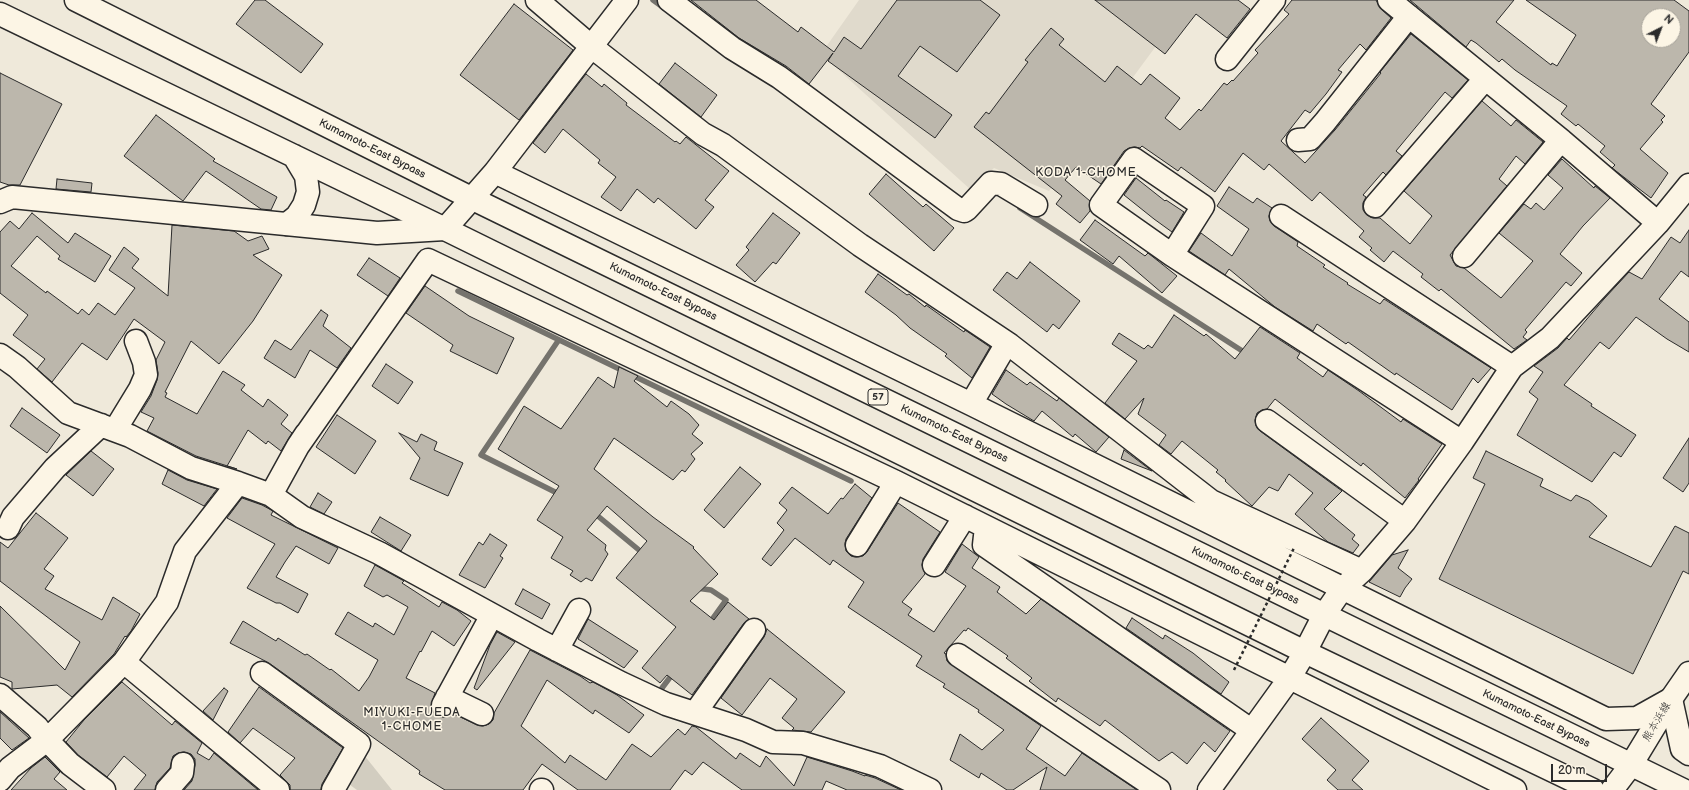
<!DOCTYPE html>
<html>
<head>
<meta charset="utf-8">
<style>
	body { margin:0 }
	#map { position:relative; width:1689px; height:790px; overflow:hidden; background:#efe9da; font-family:"Balsamiq Sans",sans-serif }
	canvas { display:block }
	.north { position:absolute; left:1641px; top:8px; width:40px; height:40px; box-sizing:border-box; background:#fcf5e5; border:1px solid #a8a49b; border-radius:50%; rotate:42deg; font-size:11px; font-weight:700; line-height:16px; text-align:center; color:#2b2b2b }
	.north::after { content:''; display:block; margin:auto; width:14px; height:18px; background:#2b2b2b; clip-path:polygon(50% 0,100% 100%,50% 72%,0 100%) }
	.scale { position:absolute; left:1551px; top:764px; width:56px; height:18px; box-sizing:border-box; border:2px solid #2b2b2b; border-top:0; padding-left:5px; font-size:12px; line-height:14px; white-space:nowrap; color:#2b2b2b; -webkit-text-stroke:3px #fcf5e5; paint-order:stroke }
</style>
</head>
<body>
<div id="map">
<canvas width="1689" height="790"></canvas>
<div class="north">N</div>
<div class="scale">20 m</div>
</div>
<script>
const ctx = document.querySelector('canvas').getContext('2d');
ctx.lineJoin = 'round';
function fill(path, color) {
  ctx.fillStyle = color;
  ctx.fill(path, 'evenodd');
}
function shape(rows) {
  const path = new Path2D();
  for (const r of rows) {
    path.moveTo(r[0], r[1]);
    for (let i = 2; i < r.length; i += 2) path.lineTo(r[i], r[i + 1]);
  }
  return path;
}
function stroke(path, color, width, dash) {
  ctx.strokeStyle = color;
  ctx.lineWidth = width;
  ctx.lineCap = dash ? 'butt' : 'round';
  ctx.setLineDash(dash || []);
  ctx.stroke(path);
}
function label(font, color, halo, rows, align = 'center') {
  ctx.font = font + ' "Balsamiq Sans","Klee One",sans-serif';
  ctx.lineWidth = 3;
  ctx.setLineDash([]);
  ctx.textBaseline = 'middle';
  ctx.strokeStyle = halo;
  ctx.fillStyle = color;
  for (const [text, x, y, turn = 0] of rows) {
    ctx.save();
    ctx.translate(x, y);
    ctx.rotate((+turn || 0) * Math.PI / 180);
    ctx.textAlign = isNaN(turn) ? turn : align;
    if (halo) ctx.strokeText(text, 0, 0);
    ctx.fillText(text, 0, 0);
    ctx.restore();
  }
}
const built = shape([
	[859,0,1190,0,1049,191,994,168,971,190,821,54]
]);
const green = shape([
	[364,755,392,790,357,790,346,782]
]);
const stream = shape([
	[653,0,664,8],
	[1020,208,1247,354],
	[458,291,851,481],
	[558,341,481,455,561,495],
	[593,512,645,555],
	[696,588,711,590,726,600,708,625],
	[662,688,674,672]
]);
const building = shape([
	[255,0,265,0,323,44,301,73,236,24,255,0],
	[691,0,756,0,798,32,801,27,834,52,844,37,861,49,897,0,980,0,1000,15,957,72,920,46,898,76,952,115,935,138,828,61,833,53,809,84,786,66,739,38,691,0],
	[1095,0,1238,0,1250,9,1227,38,1196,14,1165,54,1095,0],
	[1292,0,1376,0,1381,9,1391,18,1366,50,1360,44,1338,70,1342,72,1326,94,1310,113,1305,110,1281,141,1305,163,1335,130,1381,73,1380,72,1411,34,1468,80,1452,98,1445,92,1396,151,1402,156,1386,175,1383,172,1363,195,1366,197,1363,203,1363,210,1367,215,1373,218,1380,218,1410,244,1432,216,1404,191,1482,101,1511,126,1516,120,1543,142,1525,164,1516,156,1499,179,1507,186,1450,255,1456,266,1464,268,1501,298,1533,261,1499,233,1524,204,1531,209,1536,203,1544,210,1563,188,1548,175,1562,159,1594,188,1595,186,1610,198,1583,226,1560,254,1582,273,1571,286,1566,282,1525,330,1527,332,1523,337,1527,340,1514,349,1441,289,1439,291,1421,277,1423,274,1393,251,1384,262,1370,250,1372,248,1359,237,1364,231,1320,192,1312,201,1269,164,1264,170,1243,153,1215,192,1181,167,1178,171,1142,146,1140,148,1135,147,1129,148,1124,151,1101,184,1076,167,1065,180,1090,201,1090,211,1080,223,1056,204,1062,196,974,127,986,112,989,114,1028,62,1025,60,1051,28,1064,39,1059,45,1105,82,1117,66,1141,85,1150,74,1180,98,1165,118,1180,130,1199,109,1201,111,1224,83,1227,85,1232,80,1233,81,1258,53,1255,50,1289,14,1284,10,1292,0],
	[1410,0,1514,0,1496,22,1551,65,1552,63,1557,66,1576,35,1526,0,1674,0,1689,11,1689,52,1651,104,1665,116,1661,120,1663,122,1640,149,1668,173,1651,198,1612,168,1615,165,1600,152,1605,146,1578,124,1576,126,1561,114,1567,106,1515,70,1502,59,1499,62,1476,43,1471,40,1466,47,1410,0],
	[1649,16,1673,16,1673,40,1649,40,1649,16],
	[514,4,573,50,519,120,460,75,514,4],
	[675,63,717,95,701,117,659,84,675,63],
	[0,73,62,104,20,185,9,185,0,182,0,73],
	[586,74,602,87,604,84,627,103,626,105,675,142,676,141,680,144,686,137,729,171,705,200,714,207,696,229,658,198,654,203,637,189,621,211,601,197,616,177,598,163,600,160,563,129,545,153,533,143,586,74],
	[156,115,215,159,213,161,277,197,271,210,261,209,206,171,183,201,124,156,156,115],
	[886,174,923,207,926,204,954,228,934,251,869,194,886,174],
	[1136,178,1165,201,1166,200,1184,212,1172,232,1154,219,1124,195,1136,178],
	[57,179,92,183,91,192,56,189,57,179],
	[1229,187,1253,203,1257,198,1272,208,1269,216,1270,221,1274,226,1298,242,1297,246,1325,265,1323,267,1348,283,1347,284,1380,304,1384,299,1491,368,1478,383,1473,378,1452,410,1396,373,1395,375,1348,342,1346,344,1317,324,1313,331,1275,307,1229,269,1225,275,1189,251,1201,233,1232,256,1249,229,1217,206,1229,187],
	[32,213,68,243,75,233,111,256,95,282,58,259,60,256,37,236,11,266,46,293,47,291,78,314,82,309,89,315,98,303,115,315,135,288,109,270,124,247,139,259,132,268,168,296,172,225,234,231,248,241,262,236,269,249,253,255,282,275,253,321,219,364,191,341,165,392,167,393,165,397,197,414,223,371,245,385,241,390,263,407,268,399,288,415,281,424,292,433,281,451,268,441,266,444,248,430,227,466,237,469,196,456,147,431,154,418,141,412,151,396,157,380,158,373,156,360,165,342,134,319,107,360,82,343,52,382,37,369,45,359,13,335,28,315,0,293,0,232,10,221,19,229,32,213],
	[773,213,800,233,776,264,773,262,755,282,736,265,749,250,746,247,773,213],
	[1095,220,1145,256,1148,253,1177,276,1162,293,1119,256,1113,264,1080,240,1095,220],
	[1689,230,1689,277,1681,271,1659,299,1689,322,1689,352,1667,339,1636,317,1609,349,1600,342,1564,385,1592,404,1591,406,1636,435,1621,457,1614,452,1592,482,1517,435,1538,399,1529,392,1543,372,1534,366,1558,348,1567,338,1569,340,1604,299,1629,272,1642,279,1671,237,1680,243,1689,230],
	[369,258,400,278,388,296,357,275,369,258],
	[1030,262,1080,301,1059,329,1053,324,1047,332,993,290,1007,272,1017,279,1030,262],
	[878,274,907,295,909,294,925,307,926,305,964,332,965,330,990,347,972,378,945,356,947,354,910,328,896,315,865,292,878,274],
	[425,286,469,316,514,338,497,374,450,351,453,345,406,313,425,286],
	[321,310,328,315,323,326,351,348,337,368,310,350,295,378,264,358,275,340,291,350,321,310],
	[1174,315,1204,336,1206,334,1235,359,1260,327,1300,353,1297,358,1323,377,1328,370,1359,391,1401,422,1403,419,1442,444,1418,479,1419,480,1405,498,1363,463,1361,466,1275,399,1267,409,1262,410,1257,413,1255,420,1256,426,1260,431,1342,491,1324,509,1355,535,1352,539,1359,545,1353,553,1328,542,1295,514,1313,493,1289,474,1278,491,1269,487,1252,506,1225,481,1226,480,1216,472,1218,470,1182,441,1171,454,1159,445,1166,435,1138,414,1144,398,1125,419,1105,403,1137,361,1112,344,1119,333,1144,349,1148,345,1152,348,1174,315],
	[386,364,413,382,398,404,372,386,386,364],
	[619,367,638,376,634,381,667,407,671,401,689,414,699,425,692,434,703,443,691,454,695,459,685,472,682,470,673,480,614,438,594,469,653,517,694,547,693,548,718,574,690,601,714,620,728,602,749,619,744,623,692,695,667,675,660,683,642,668,676,627,616,578,647,541,607,506,587,530,606,545,605,550,608,554,592,581,586,578,581,582,570,575,573,571,551,558,563,537,537,520,559,486,498,449,524,406,561,429,598,377,614,388,619,367],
	[1006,370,1027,385,1030,382,1057,401,1059,398,1109,437,1096,452,1075,434,1073,437,1042,411,1034,421,1006,404,992,394,1006,370],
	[22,408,60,435,47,453,10,426,22,408],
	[337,415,376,441,355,474,316,447,337,415],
	[399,433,417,442,421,434,437,442,434,450,463,463,448,496,410,479,420,458,399,433],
	[1689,438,1689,483,1683,492,1663,478,1689,438],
	[1124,450,1152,471,1121,459,1124,450],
	[91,451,114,469,93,496,66,475,91,451],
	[1486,451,1543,479,1540,486,1571,501,1576,495,1589,501,1607,516,1589,537,1651,567,1675,526,1689,533,1689,574,1683,571,1633,674,1439,579,1485,484,1473,478,1486,451],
	[740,467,761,484,724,528,704,510,740,467],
	[168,470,187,480,217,489,204,506,162,484,168,470],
	[855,484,872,498,846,539,845,544,846,551,851,556,856,557,863,556,867,552,898,503,940,532,923,559,922,565,925,574,902,602,912,609,908,615,934,632,940,623,966,586,945,572,962,544,979,557,972,568,1000,587,997,592,1026,614,1041,599,1230,731,1215,752,1204,742,1187,764,1172,752,1159,761,1105,720,1100,726,1058,698,1056,702,1029,681,1032,678,1006,658,1008,656,968,628,966,631,964,630,944,653,946,654,947,661,1041,726,1026,749,1065,776,1082,753,1137,790,1040,790,1047,767,1013,790,1007,790,981,773,979,778,950,760,960,734,982,750,1004,730,978,712,979,710,943,687,945,684,916,666,922,656,848,607,864,582,833,560,830,565,795,538,771,566,762,559,784,530,777,523,787,510,779,503,792,487,828,514,841,498,843,499,855,484],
	[318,493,332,502,324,514,310,507,318,493],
	[242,498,262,505,273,511,271,515,338,548,329,564,296,546,285,562,276,577,308,594,298,613,280,603,276,603,247,588,275,544,227,518,242,498],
	[36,513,68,538,44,569,54,576,45,589,102,620,113,597,140,614,131,631,126,637,125,636,114,654,72,697,57,685,12,689,12,682,0,677,0,606,65,670,80,642,0,581,0,542,8,548,36,513],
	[380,517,411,535,401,551,371,532,380,517],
	[490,534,507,545,500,556,503,558,485,588,459,575,479,542,483,545,490,534],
	[1408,550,1398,568,1412,579,1405,588,1400,597,1369,582,1392,555,1408,550],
	[375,565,404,581,402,583,439,607,442,602,457,610,471,621,454,646,432,631,421,652,420,651,406,678,435,693,431,706,433,712,437,716,444,717,452,713,477,725,483,726,489,724,493,720,494,713,530,650,580,676,590,683,593,682,617,695,644,715,629,733,595,710,593,714,547,680,521,726,565,763,570,755,606,780,632,744,651,757,678,729,685,735,692,726,696,727,736,759,740,753,760,767,766,756,794,786,807,757,852,771,865,776,865,775,875,778,901,790,847,790,826,781,822,790,742,790,703,762,692,775,685,770,670,790,578,790,542,764,523,790,445,790,419,774,420,771,269,663,230,643,243,621,276,641,278,638,305,655,307,654,330,670,331,669,359,691,369,677,378,660,335,634,348,612,373,627,375,623,394,635,408,607,387,595,383,597,364,586,375,565],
	[523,589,550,604,542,619,515,604,523,589],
	[1132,618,1163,639,1165,635,1193,653,1229,682,1221,694,1126,628,1132,618],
	[588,619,638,651,624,668,578,639,588,619],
	[767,629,845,692,811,732,792,730,794,728,782,718,797,699,770,678,742,715,721,698,764,637,767,629],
	[497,632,515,642,477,690,474,688,490,645,497,632],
	[122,682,172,725,175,721,202,743,197,753,209,760,214,753,258,790,184,790,192,781,195,765,195,759,191,754,184,752,178,753,173,756,170,768,157,782,155,790,134,790,146,775,124,756,107,777,78,755,66,742,84,720,122,682],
	[259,687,343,748,322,784,321,790,290,790,290,785,280,775,295,758,253,728,240,743,228,732,259,687],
	[224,688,228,691,213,720,203,711,224,688],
	[0,712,29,738,12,750,0,738,0,712],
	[1321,718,1369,761,1352,780,1363,790,1338,790,1327,780,1336,770,1302,739,1321,718],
	[45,757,60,772,54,779,67,790,11,790,31,768,45,757]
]);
const minor = shape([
	[537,0,592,47,703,134,723,145,860,245,1010,345,1211,501,1362,571],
	[669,0,732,48,779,77,958,209,964,211,967,209,991,183,1001,184,1036,205],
	[1389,0,1561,140,1658,223],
	[1227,59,1274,0],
	[1298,140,1310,139,1325,122,1409,16],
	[495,172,971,404,1606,719,1637,718,1671,699,1682,749,1689,754],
	[0,202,12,197,377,233,445,229,495,172,627,0],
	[1375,206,1485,79],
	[1281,216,1512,367],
	[1172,255,1203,206,1134,159,1101,205,1172,255,1462,442],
	[1464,256,1561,140],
	[0,355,17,367,68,413,130,436,191,468,238,483,271,495,302,517,379,553,538,640,621,683,666,704,746,730,773,742,803,743,880,766,930,790],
	[971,404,1007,343],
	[1267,421,1405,521],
	[115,430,140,389,146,375,144,362,136,341],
	[298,446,428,260,896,482,1515,790],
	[271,495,298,446,306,434],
	[986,527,984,545,1251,730],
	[8,528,13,517,55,468,101,425],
	[857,545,896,482],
	[934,565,965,516],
	[557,650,579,610],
	[958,655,1159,790],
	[124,662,278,790],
	[262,673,359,744,333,790],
	[0,695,37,727,47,740,70,764,104,790],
	[447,697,482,714],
	[443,705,492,615],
	[695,713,754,630],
	[0,780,10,768,47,740,124,662,167,602,185,551,238,483],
	[167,790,182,773,183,764],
	[541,790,542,790],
	[1209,790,1289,679,1305,652,1324,615,1342,589,1362,571,1405,521,1462,442,1512,367,1550,338,1658,223,1689,185]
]);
const major = shape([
	[1612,790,1631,765,1671,699,1689,673]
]);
const highway = shape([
	[76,0,473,199,1683,790],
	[0,14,445,229,1305,652,1593,790],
	[287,224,297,216,304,205,308,192,306,176,294,156]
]);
const pathBridge = shape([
	[1234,670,1294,548]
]);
const shields = [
	[878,397,20]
];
const shieldNames = [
	["57",878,397]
];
const streetNames = [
	["Kumamoto-East Bypass",372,149,27],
	["Kumamoto-East Bypass",663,292,26],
	["Kumamoto-East Bypass",954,434,26],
	["Kumamoto-East Bypass",1245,576,26],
	["Kumamoto-East Bypass",1536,719,26],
	["熊本浜線",1657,722,-59]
];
const neighbourhoodNames = [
	["KODA 1-CHOME",1086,173],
	["MIYUKI-FUEDA",412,713],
	["1-CHOME",412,727]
];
fill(built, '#e0dacc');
fill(green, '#d2cdc0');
stroke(stream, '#75736d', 5.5);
fill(building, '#bcb7ac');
stroke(building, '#2b2b2b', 1);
stroke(minor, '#2b2b2b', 25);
stroke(major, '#2b2b2b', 25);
stroke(highway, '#2b2b2b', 25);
stroke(minor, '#fcf5e5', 22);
stroke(major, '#fcf5e5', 22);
stroke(highway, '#fcf5e5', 22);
stroke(pathBridge, '#2b2b2b', 2.5, [3, 3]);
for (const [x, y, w] of shields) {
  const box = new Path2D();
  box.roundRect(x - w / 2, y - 8, w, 16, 3);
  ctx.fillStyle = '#fcf5e5';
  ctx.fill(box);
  stroke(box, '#2b2b2b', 1);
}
label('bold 10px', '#2b2b2b', null, shieldNames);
label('11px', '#2b2b2b', '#fcf5e5', streetNames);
ctx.letterSpacing = '1px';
label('12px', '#2b2b2b', '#fcf5e5', neighbourhoodNames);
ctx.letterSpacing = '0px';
</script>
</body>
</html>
